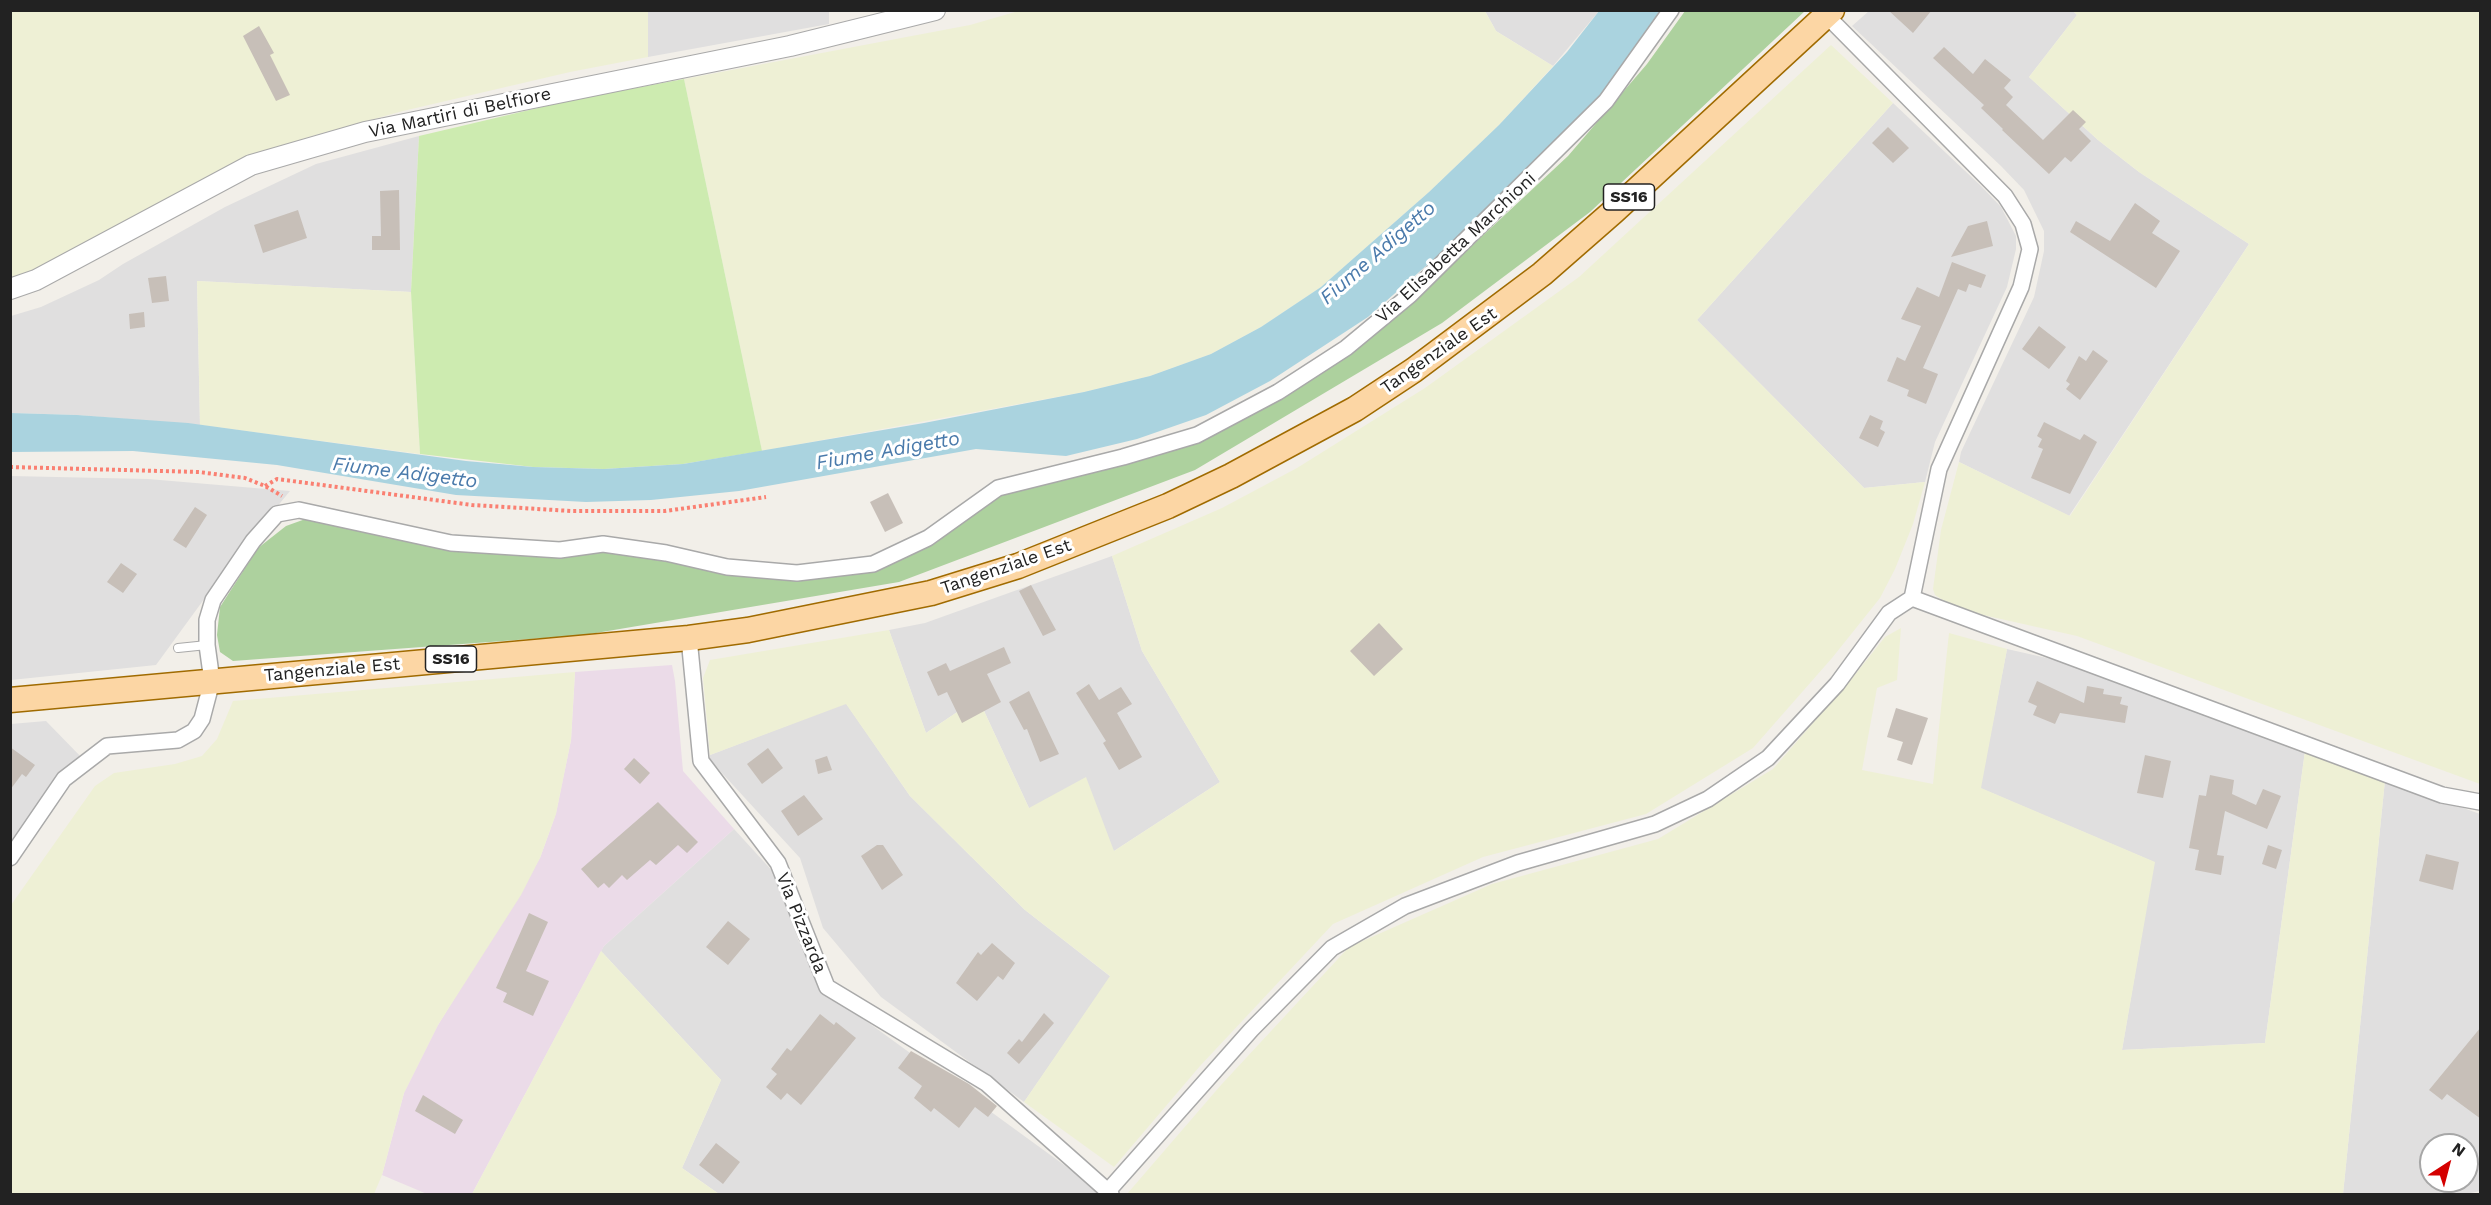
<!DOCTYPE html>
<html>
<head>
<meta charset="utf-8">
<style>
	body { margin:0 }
	#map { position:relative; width:2491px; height:1205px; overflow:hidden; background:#f2efe9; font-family:"Work Sans",sans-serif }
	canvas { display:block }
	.frame { position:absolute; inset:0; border:12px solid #222; pointer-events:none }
	.north { position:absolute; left:2419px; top:1133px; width:60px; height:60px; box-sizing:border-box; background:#fff; border:2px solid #a7a7a7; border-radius:50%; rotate:36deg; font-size:16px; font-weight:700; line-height:24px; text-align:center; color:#222 }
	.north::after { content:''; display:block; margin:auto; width:21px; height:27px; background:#d40000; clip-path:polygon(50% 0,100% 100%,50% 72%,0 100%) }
</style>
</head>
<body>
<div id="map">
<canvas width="2491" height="1205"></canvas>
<div class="frame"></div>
<div class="north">N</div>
</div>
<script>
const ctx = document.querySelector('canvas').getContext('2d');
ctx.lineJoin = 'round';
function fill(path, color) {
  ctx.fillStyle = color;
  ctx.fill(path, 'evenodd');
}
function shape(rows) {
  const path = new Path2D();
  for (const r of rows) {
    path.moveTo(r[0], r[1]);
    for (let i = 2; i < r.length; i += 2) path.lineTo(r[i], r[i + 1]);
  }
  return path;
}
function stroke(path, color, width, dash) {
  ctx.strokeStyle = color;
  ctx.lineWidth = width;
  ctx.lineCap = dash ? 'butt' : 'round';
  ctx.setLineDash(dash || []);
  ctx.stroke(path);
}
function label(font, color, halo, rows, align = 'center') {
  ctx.font = font + ' "Work Sans",sans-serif';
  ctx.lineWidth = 6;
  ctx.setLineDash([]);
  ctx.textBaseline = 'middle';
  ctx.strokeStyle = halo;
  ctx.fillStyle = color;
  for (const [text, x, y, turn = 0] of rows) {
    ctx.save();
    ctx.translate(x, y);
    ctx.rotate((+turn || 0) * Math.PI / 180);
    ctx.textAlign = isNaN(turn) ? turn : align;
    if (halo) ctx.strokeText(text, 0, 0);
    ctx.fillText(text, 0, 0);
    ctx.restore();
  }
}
const residential = shape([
	[648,11,829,11,829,24,648,57],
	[1485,11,1599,11,1553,66,1496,31],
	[1869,11,2073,11,2077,15,2029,77,2098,140,2139,172,2249,244,2069,516,1959,462,1961,452,2034,297,2044,251,2044,231,2024,190,2001,166,1852,26],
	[1893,103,1981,186,2001,207,2016,236,2016,249,2007,287,1935,442,1925,482,1864,488,1697,320],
	[419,136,411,292,197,281,200,425,77,415,11,413,11,316,41,307,99,280,123,264,225,207,316,164],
	[11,476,148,479,290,491,229,565,156,665,11,680],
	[1112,556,1142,651,1220,782,1114,851,1029,808,978,698,926,733,889,630,925,623],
	[2007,649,2069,663,2305,751,2265,1043,2122,1050,2154,862,1980,788],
	[846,703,910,796,1025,910,1111,977,1024,1102,881,997,823,928,800,858,710,760,710,755],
	[46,721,83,759,11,856,11,724],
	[2385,780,2480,814,2480,1191,2466,1194,2343,1194],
	[2431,1145,2467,1145,2467,1181,2431,1181],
	[734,829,776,875,799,942,862,1018,1104,1194,719,1194,682,1168,721,1080,601,951,604,946]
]);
const industrial = shape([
	[672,665,675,681,683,771,734,829,604,946,472,1194,427,1194,382,1175,404,1093,438,1025,540,858,556,813,571,740,575,672]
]);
const farmland = shape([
	[1022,10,1485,11,1496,31,1553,66,1499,125,1429,192,1321,287,1261,327,1211,354,1150,376,1084,392,762,451,684,79,970,25],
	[11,11,648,11,648,57,570,72,403,111,305,138,212,181,11,286],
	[2073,11,2480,11,2480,784,2077,636,1983,615,1949,604,1935,595,1933,589,1941,530,1959,462,2070,516,2249,244,2139,172,2098,140,2029,77,2077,15],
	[1831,45,1893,103,1697,320,1864,488,1925,482,1913,524,1895,569,1880,598,1832,658,1753,748,1646,814,1483,857,1333,924,1200,1066,1114,1167,1024,1102,1110,976,1025,910,910,796,846,704,710,755,703,678,710,660,889,630,926,733,978,698,1029,808,1086,777,1114,851,1220,782,1142,651,1112,556,1222,508,1297,468,1425,388,1579,277],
	[197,281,411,292,420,454,200,425],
	[1901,628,1897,680,1877,688,1862,770,1933,784,1949,633,2007,649,1981,788,2155,862,2122,1050,2265,1043,2305,751,2385,780,2343,1194,1127,1194,1221,1085,1349,947,1492,884,1658,839,1773,769,1853,677,1885,637],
	[575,672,571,740,556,814,540,858,521,895,438,1025,404,1093,382,1175,374,1194,11,1194,11,905,95,786,114,773,175,764,202,756,217,739,233,701],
	[601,951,721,1080,682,1168,719,1194,472,1194]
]);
const grass = shape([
	[684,79,762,451,683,464,604,469,533,467,420,454,411,292,419,136,576,99]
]);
const forest = shape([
	[1685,11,1805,11,1590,212,1442,323,1195,470,899,582,584,635,233,661,220,652,217,635,220,607,258,548,286,526,311,517,387,538,448,547,603,548,722,572,871,569,1000,493,1196,442,1261,410,1342,356,1418,296,1568,156,1647,64]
]);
const water = shape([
	[1599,11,1663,11,1610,86,1501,200,1368,317,1270,381,1206,415,1137,439,1066,456,976,449,739,491,651,500,586,502,456,495,277,465,133,451,11,452,11,413,77,415,188,423,466,461,533,467,604,469,683,464,924,423,1084,392,1150,376,1211,354,1261,327,1321,287,1429,192,1499,125,1567,52]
]);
const building = shape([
	[1888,10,1932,10,1913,33],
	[259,26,274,53,270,55,290,95,276,101,243,36],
	[1944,47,1973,74,1985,59,2011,80,2004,88,2013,97,2006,105,2043,140,2073,110,2086,122,2079,129,2091,141,2071,162,2065,157,2049,174,2002,130,2003,129,1981,108,1984,105,1933,58],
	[1888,127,1909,148,1893,163,1872,143],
	[399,190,400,250,372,250,372,236,381,236,380,191],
	[2135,203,2160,221,2152,233,2180,251,2156,288,2070,232,2076,221,2110,241],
	[298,210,307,238,263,253,254,225],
	[1987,221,1993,246,1951,257,1968,226],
	[1952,262,1986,275,1981,288,1969,284,1966,292,1958,289,1923,368,1938,374,1926,404,1907,396,1909,390,1887,381,1897,357,1905,361,1921,326,1901,319,1917,287,1939,297],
	[166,276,169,301,152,303,148,278],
	[144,312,145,327,130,329,129,314],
	[2039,326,2066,347,2049,369,2022,349],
	[2093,350,2108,361,2080,400,2066,389,2070,384,2066,381,2079,356,2086,361],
	[1870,415,1883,421,1880,429,1885,432,1878,447,1859,438],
	[2044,422,2080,440,2084,434,2097,442,2070,494,2031,478,2043,449,2038,447,2042,439,2037,436],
	[888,493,903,523,885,532,870,502],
	[195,507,207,515,186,548,173,540],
	[121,563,137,574,123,593,107,582],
	[1031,585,1056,630,1043,636,1019,591],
	[1379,623,1403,649,1374,676,1350,651],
	[1004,647,1011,663,987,674,1001,702,962,723,947,692,938,696,927,672,946,663,950,671],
	[2037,681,2084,703,2087,686,2104,689,2103,694,2122,697,2120,704,2128,706,2125,723,2060,713,2055,724,2033,715,2037,706,2028,702],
	[1089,684,1099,700,1121,687,1132,704,1117,713,1142,757,1119,770,1103,743,1106,741,1076,693],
	[1029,691,1059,754,1040,762,1027,729,1024,730,1009,702],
	[1896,708,1928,718,1912,765,1897,760,1903,742,1887,737],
	[10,747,35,765,26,777,22,774,10,790],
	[768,748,783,768,762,784,747,764],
	[2145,755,2171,761,2163,798,2137,793],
	[827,756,832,770,818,774,815,760],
	[634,758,650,773,640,784,624,769],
	[2210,775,2234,780,2232,794,2256,805,2263,789,2281,796,2267,829,2225,811,2217,855,2224,856,2221,875,2195,870,2199,850,2189,848,2199,795,2206,796],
	[804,795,823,819,798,836,781,811],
	[658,802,698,842,687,853,678,845,656,865,650,860,627,880,622,875,609,888,604,883,598,888,581,869],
	[877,845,883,845,903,875,882,890,861,856],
	[2268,845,2282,850,2276,869,2262,864],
	[2426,854,2459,862,2453,890,2419,881],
	[529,913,548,922,526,971,549,981,533,1016,503,1002,507,993,496,988],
	[728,921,750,939,728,965,706,947],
	[992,943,1015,963,1003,980,998,976,977,1001,956,983,978,952,981,955],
	[1044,1013,1054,1023,1019,1064,1007,1053,1019,1039,1022,1042],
	[820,1014,834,1025,836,1022,856,1038,801,1105,787,1093,781,1100,766,1087,777,1074,771,1069,787,1048,791,1051],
	[2481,1027,2481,1119,2447,1094,2442,1100,2429,1090],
	[911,1051,969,1084,997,1106,988,1117,975,1107,959,1128,934,1108,931,1112,914,1098,922,1086,898,1068],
	[423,1095,463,1120,455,1134,415,1111],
	[716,1143,740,1162,723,1184,699,1165]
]);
const path = shape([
	[10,467,199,472,245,478,265,486,282,496],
	[265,486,277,479,472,505,571,511,665,511,766,497]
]);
const service = shape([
	[178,648,207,645]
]);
const minor = shape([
	[1912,598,2442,795,2480,802],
	[689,638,701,761,778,863,827,987,986,1083,1111,1194],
	[10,858,64,779,107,746,178,740,194,731,202,719,212,681,207,645,207,620,213,600,253,541,277,514,299,510,451,543,560,550,603,544,666,553,727,567,797,573,873,564,928,538,998,488,1123,457,1197,435,1278,392,1346,348,1410,295,1606,101,1671,10],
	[1108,1191,1251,1030,1332,948,1405,906,1518,863,1655,824,1708,799,1768,758,1837,684,1889,613,1912,598,1939,469,2021,287,2030,249,2023,224,2005,196,1827,16]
]);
const tertiary = shape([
	[10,289,36,280,251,165,365,132,790,46,935,10]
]);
const primary = shape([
	[10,700,689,638,748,630,931,593,1018,566,1168,506,1231,476,1355,409,1414,370,1542,274,1614,211,1832,10]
]);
const shields = [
	[1629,197,51],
	[451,659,51]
];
const shieldNames = [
	["SS16",1629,197],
	["SS16",451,659]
];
const streetNames = [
	["Via Martiri di Belfiore",460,113,-12],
	["Via Elisabetta Marchioni",1456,248,-43],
	["Tangenziale Est",1439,351,-35],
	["Tangenziale Est",1006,567,-19],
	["Tangenziale Est",332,670,-5],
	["Via Pizzarda",801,923,68]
];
const waterNames = [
	["Fiume Adigetto",1378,253,-41],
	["Fiume Adigetto",888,451,-10],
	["Fiume Adigetto",405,473,7]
];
fill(residential, '#e0dfdf');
fill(industrial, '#ebdbe8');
fill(farmland, '#eef0d5');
fill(grass, '#cdebb0');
fill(forest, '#add19e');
fill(water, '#aad3df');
fill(building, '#c7bfb8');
stroke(service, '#a9a9a9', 10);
stroke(minor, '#a9a9a9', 18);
stroke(tertiary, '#a9a9a9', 22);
stroke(primary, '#a06b00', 27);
stroke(path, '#fa8072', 4, [3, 3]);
stroke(service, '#fff', 8);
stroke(minor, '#fff', 15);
stroke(tertiary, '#fff', 20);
stroke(primary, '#fcd6a4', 24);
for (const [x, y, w] of shields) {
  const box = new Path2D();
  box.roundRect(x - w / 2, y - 13, w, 26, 4.5);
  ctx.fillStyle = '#fff';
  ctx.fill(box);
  stroke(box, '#222', 1.5);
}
label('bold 16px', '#222', null, shieldNames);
label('18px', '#222', '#fff', streetNames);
label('italic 20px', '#4a7aab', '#fff', waterNames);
</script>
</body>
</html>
